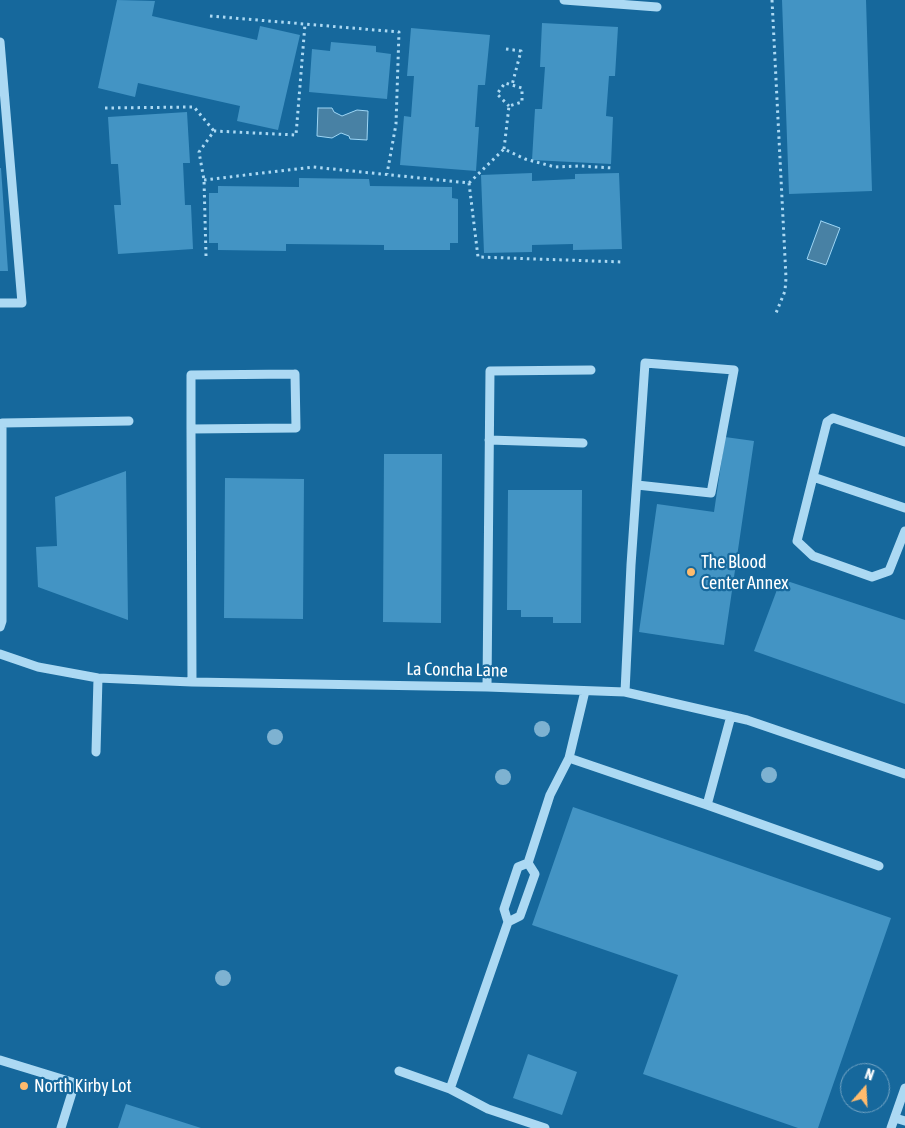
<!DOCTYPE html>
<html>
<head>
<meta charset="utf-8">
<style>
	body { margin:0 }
	#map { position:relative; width:905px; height:1128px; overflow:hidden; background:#16689c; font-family:"Asap Condensed",sans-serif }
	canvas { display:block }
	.north { position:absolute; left:840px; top:1063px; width:50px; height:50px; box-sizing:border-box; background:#16689c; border:1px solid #73a4c4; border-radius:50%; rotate:19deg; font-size:14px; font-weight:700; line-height:20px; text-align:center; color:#fff }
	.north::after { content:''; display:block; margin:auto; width:18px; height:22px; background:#ffbb6d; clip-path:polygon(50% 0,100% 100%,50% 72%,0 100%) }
</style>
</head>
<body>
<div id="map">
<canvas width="905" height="1128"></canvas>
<div class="north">N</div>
</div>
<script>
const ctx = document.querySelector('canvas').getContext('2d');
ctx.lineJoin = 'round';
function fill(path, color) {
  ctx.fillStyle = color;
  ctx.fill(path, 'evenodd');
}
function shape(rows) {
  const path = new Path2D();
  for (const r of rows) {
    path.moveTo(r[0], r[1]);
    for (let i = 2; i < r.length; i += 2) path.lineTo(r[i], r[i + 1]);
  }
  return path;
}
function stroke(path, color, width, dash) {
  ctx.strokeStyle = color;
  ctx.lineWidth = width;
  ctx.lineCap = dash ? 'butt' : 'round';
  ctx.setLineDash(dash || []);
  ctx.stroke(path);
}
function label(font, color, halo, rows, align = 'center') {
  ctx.font = font + ' "Asap Condensed",sans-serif';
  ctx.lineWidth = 4.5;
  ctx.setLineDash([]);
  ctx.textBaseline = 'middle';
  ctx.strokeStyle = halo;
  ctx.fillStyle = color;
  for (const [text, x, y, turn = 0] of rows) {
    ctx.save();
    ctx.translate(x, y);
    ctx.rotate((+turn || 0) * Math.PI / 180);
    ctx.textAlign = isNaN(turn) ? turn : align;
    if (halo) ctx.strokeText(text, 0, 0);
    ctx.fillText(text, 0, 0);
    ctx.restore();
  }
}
const water = shape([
	[318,108,332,108,334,112,342,116,357,110,368,111,367,140,350,139,349,136,341,133,332,138,317,136,318,108],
	[821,221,840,228,826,265,807,259,821,221]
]);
const building = shape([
	[117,0,155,1,152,16,257,40,260,26,300,35,278,130,237,121,240,106,138,83,135,97,98,88],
	[782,0,866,0,872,191,789,194],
	[542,23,618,27,615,76,609,76,606,116,613,117,611,164,532,160,535,109,542,109,545,67,540,67],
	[411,28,490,35,485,85,478,85,475,127,479,127,476,171,400,165,404,116,411,117,414,76,407,76],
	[331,42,376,46,376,52,391,54,387,99,309,92,312,49,330,51],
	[187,112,190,163,183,163,185,205,191,205,193,249,118,254,114,205,121,205,118,164,111,164,108,117],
	[0,168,1,168,8,271,0,271],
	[532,173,532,181,575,179,575,174,619,173,622,249,573,250,573,244,532,245,532,252,484,253,481,175],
	[299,178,369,179,370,186,452,187,452,198,458,199,458,243,450,243,450,250,384,250,384,245,286,244,286,251,218,250,218,243,209,243,209,193,218,193,218,186,299,187],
	[725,437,754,441,724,645,639,632,657,504,714,512],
	[384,454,442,454,441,623,383,622],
	[126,471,128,620,38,587,36,547,57,546,55,497],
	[225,478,304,479,303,619,224,618],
	[508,490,582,490,581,623,553,623,553,617,521,617,521,610,507,610],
	[781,579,905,620,905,704,754,651],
	[573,807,891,918,818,1128,798,1128,643,1074,678,975,532,925],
	[528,1054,577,1072,562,1115,513,1098],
	[126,1104,201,1128,118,1128]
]);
const path = shape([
	[772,0,786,278,785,291,776,313],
	[210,16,399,32,396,124,387,174],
	[506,49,521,51,512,85],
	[105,108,194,107,214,131],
	[504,149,509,106,522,102,522,88,505,83,497,94,509,106],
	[204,180,313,167,469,183,478,257,623,262],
	[469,183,504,149,525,159,555,167,580,166,613,168],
	[206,256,204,180,199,152,214,131,296,135,305,24]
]);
const minor = shape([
	[564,0,657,7],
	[0,42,22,303,0,303],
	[295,374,296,428,191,429,191,375,295,374],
	[191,429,192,682],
	[489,440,583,443],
	[905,442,833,418,827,422,813,477,905,508],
	[813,477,797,541,813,556,872,577,889,571,905,531],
	[0,627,2,621,2,423,129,421],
	[0,654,38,667,98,678,192,682,487,687,625,692,747,720,905,774],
	[487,687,490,371,591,370],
	[585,691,569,758,707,805,731,716],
	[625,692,631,565,645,363,734,370,711,493,637,485],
	[96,752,98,678],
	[707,805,879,866],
	[528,863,535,874,520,916,508,922,504,909,518,867,528,863,550,795,569,758],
	[0,1060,75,1083,61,1128],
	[399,1071,450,1089,508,922],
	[450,1089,488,1109,545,1128],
	[895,1118,905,1121],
	[891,1128,905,1088]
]);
const trees = [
	[542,729],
	[275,737],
	[769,775],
	[503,777],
	[223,978]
];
const markers = [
	[691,572,5,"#ffbb6d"],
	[24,1086,5,"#ffbb6d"]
];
const poiNames = [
	["The Blood",701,562],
	["Center Annex",701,583],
	["North Kirby Lot",34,1086]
];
const streetNames = [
	["La Concha Lane",457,670,1]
];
fill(water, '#4881a4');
stroke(water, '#9ed6f5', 1);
fill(building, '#4394c4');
stroke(path, '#acd9f3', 3, [2.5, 4]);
stroke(minor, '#acd9f3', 9);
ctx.fillStyle = '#7eb2d1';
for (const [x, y] of trees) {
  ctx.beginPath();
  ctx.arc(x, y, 8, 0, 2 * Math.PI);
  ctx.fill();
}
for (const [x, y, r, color] of markers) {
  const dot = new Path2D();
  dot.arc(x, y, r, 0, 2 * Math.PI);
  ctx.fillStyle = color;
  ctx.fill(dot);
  stroke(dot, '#16689c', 2);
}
label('18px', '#fff', '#16689c', poiNames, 'left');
label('18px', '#fff', '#16689c', streetNames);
</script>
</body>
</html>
